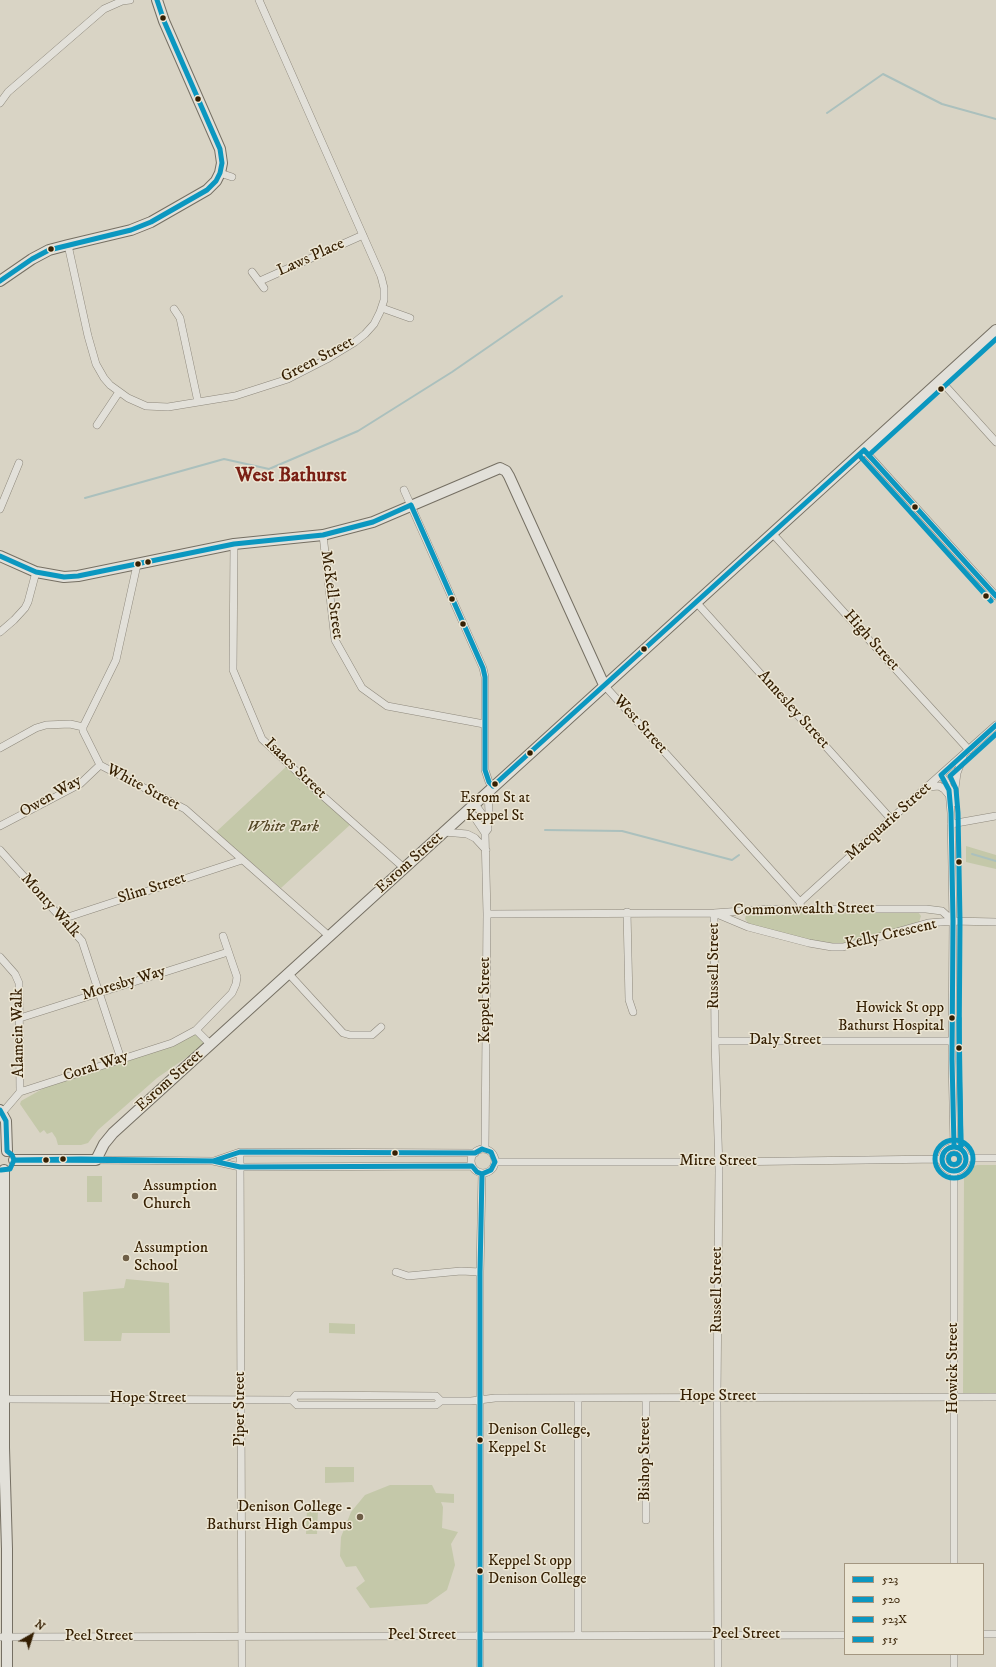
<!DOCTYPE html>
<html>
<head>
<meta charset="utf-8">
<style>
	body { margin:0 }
	#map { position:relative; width:996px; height:1667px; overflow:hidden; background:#d9d4c5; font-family:"IM FELL DW Pica",serif }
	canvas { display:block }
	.legend { position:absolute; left:844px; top:1563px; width:140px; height:92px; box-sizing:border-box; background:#ece6d4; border:1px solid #a39680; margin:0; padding:5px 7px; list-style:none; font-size:12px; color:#351f02 }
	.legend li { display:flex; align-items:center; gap:8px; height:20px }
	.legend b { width:20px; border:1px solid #a39680 }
	.north { position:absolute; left:12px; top:1615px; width:40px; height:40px; -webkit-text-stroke:3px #ece6d4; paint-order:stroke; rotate:39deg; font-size:11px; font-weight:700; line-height:16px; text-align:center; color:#351f02 }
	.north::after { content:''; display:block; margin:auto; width:14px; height:18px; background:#351f02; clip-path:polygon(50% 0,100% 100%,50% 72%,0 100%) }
</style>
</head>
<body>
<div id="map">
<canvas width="996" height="1667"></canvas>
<ul class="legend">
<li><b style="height:5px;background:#0b97c0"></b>523</li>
<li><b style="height:5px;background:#0b97c0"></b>520</li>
<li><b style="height:5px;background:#0b97c0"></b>523X</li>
<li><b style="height:5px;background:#0b97c0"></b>515</li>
</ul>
<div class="north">N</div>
</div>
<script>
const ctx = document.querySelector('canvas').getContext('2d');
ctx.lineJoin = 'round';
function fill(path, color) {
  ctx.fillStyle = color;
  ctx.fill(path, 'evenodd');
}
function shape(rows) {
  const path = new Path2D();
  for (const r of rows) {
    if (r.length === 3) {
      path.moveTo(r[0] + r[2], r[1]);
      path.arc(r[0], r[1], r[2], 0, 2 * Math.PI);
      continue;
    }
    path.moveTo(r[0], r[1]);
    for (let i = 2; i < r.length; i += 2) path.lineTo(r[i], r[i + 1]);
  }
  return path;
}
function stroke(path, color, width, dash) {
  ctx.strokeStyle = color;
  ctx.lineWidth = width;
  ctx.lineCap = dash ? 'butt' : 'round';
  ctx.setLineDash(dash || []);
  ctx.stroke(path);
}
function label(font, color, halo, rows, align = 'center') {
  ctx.font = font + ' "IM FELL DW Pica",serif';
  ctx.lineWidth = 3;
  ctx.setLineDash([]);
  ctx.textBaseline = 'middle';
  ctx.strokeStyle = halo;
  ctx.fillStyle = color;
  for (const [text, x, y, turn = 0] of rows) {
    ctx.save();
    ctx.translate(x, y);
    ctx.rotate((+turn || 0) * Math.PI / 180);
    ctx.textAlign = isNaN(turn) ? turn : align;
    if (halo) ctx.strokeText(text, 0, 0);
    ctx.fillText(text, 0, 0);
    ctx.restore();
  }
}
const green = shape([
	[287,766,351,824,281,888,216,832],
	[966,846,996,855,996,869,966,862],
	[918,912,921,916,919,922,845,943,833,944,822,943,749,924,745,919,746,915,750,913],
	[193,1031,206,1044,157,1078,98,1130,88,1143,81,1145,58,1145,56,1138,52,1132,47,1134,44,1130,40,1133,20,1104,21,1101,44,1088,184,1039],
	[977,1165,996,1165,996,1393,963,1394,964,1176,968,1168],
	[87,1176,102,1176,102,1202,87,1202],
	[126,1279,169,1283,170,1333,122,1333,121,1341,84,1341,83,1292,124,1288],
	[329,1323,355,1324,355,1334,329,1333],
	[325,1467,354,1467,354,1482,325,1483],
	[390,1485,432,1485,436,1493,454,1494,454,1503,441,1502,443,1507,442,1528,458,1532,451,1544,455,1565,447,1590,427,1604,370,1608,356,1588,365,1581,356,1566,346,1567,340,1556,341,1537,351,1512,365,1495],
	[307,1509,318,1509,317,1534,306,1534]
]);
const stream = shape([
	[827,113,883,74,942,104,996,119],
	[85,498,224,459,269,469,358,431,452,372,562,296],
	[545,830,622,831,732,860,739,855],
	[972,854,996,861]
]);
const street = shape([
	[0,103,8,92,104,9,122,1,130,0],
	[220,173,232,177],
	[68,245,88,336,96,364,104,378,110,385,128,398,146,406,168,407,235,396,288,379,327,359,355,342,365,334,374,324,380,312,384,300,384,288,381,276,259,0],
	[252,272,264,288],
	[260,281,363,235],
	[382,308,410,318],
	[174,309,180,318,198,402],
	[940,380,996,442],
	[97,425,119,392],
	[864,450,996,596],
	[404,490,483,668,485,677,485,770,489,782,493,786],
	[0,509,19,463],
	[772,533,969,750],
	[323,535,335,640,362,688,387,706,484,724],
	[234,544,233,670,262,739,324,797,404,868],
	[137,565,116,660,83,727,83,731,100,765,185,809,329,936],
	[696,602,891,819],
	[0,632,14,620,25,608,28,602,36,572],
	[604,685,800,902,801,909],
	[0,748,36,728,46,725,70,724,83,727],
	[941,775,946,782,949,790,951,813,953,921,952,1059,954,1146],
	[927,787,939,786,944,789,949,795],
	[953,803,957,773,963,757],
	[475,804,487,821,488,829,485,833,487,914,485,1149],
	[469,809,485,833],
	[487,821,489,813,488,791],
	[951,824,996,816],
	[0,826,80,784,100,765],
	[444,832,467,834,475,838,486,850],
	[0,850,82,941,121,1059],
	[800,902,891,819,996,725],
	[627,912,629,1000,633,1012],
	[714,913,715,1041,719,1170,717,1397,718,1667],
	[487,914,714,913,771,909,926,909,942,911,953,921],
	[717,914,748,927,809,943,832,947,843,947,928,923,953,921,996,922],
	[62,919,242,860],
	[0,957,15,974,19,983,20,1092],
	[289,974,343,1033,350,1035,372,1035,381,1027],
	[20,1018,228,952],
	[196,1030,211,1045],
	[715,1041,952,1041],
	[2,1113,20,1092,172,1043,196,1030,232,993,236,984,237,977,223,936],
	[954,1159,12],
	[483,1161,12],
	[240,1152,242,1667],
	[966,1158,996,1158],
	[96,1160,213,1161,240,1167,472,1166],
	[214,1161,240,1152,475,1153],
	[495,1162,719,1162,941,1159],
	[396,1272,408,1276,461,1271,480,1272],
	[4,1399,292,1400,297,1405,436,1405,441,1401],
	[292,1400,296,1395,436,1396,441,1401,471,1401,495,1398,996,1397],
	[646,1520,646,1398],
	[954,1564,954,1171],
	[983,1634,996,1634],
	[578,1636,578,1398],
	[0,1637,845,1635],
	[954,1654,954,1667],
	[480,1667,480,1272,482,1174]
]);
const secondary = shape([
	[0,281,32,259,49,250,68,245,131,230,151,222,207,190,216,181,220,173,222,163,220,149,164,21,157,0],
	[0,556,36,572,64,577,78,576,234,544,323,535,373,522,500,468,506,471,509,476,604,685],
	[0,1110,6,1121,7,1151],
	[14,1160,96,1160,104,1144,113,1133,996,330],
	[4,1170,4,1448,7,1549,7,1667]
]);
const bus1 = shape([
	[0,281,32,259,49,250,131,230,151,222,207,190,216,181,220,173,222,163,220,149,164,21,157,0],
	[864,450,996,596],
	[411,505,483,668,485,677,485,770,489,782,493,786],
	[0,556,36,572,64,577,78,576,234,544,323,535,373,522,411,505],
	[493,786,864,450],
	[954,1146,952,1059,953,921,951,813,949,790,941,775,996,725],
	[954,1159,12]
]);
const bus2 = shape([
	[0,1110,6,1121,7,1151,12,1155,14,1160,10,1169,1,1170],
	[482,1149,491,1152,495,1162,491,1170,482,1174,477,1172,472,1166,240,1167,213,1161,240,1152,475,1153,482,1149],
	[81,1159,213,1161,14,1160,81,1159],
	[480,1667,480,1272,482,1174]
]);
const bus3 = shape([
	[859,455,991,601],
	[869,455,996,339],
	[954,1159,19],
	[961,1146,959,1059,960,921,958,813,956,789,950,776,996,734]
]);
const bus4 = shape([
	[959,1018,961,1146],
	[954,1159,5.5]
]);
const markers = [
	[163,18,3.5,"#351f02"],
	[198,99,3.5,"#351f02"],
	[51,249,3.5,"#351f02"],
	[941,389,3.5,"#351f02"],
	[915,507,3.5,"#351f02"],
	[148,562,3.5,"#351f02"],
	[138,564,3.5,"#351f02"],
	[986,596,3.5,"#351f02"],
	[452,599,3.5,"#351f02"],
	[463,624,3.5,"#351f02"],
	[644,649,3.5,"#351f02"],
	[530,753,3.5,"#351f02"],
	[495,784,3.5,"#351f02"],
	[959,862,3.5,"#351f02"],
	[952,1018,3.5,"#351f02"],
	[959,1048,3.5,"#351f02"],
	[395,1153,3.5,"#351f02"],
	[63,1159,3.5,"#351f02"],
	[46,1160,3.5,"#351f02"],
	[135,1196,4,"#6e5e46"],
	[126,1258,4,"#6e5e46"],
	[480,1440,3.5,"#351f02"],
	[360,1517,4,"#6e5e46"],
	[480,1571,3.5,"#351f02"]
];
const busNames = [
	["Esrom St at",495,799,"center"],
	["Keppel St",495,817,"center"],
	["Howick St opp",944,1009,"right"],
	["Bathurst Hospital",944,1027,"right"],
	["Denison College,",488,1431],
	["Keppel St",488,1449],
	["Keppel St opp",488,1562],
	["Denison College",488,1580]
];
const streetNames = [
	["Laws Place",311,258,-24],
	["Green Street",318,360,-28],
	["McKell Street",331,595,82],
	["High Street",871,641,48],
	["Annesley Street",793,710,48],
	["West Street",640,725,48],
	["Isaacs Street",295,769,44],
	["White Street",143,788,28],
	["Owen Way",51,797,-30],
	["Macquarie Street",889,822,-42],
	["Esrom Street",410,863,-42],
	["Slim Street",152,889,-18],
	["Monty Walk",50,906,48],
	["Commonwealth Street",804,910,-1],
	["Kelly Crescent",891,935,-13],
	["Russell Street",715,966,-90],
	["Moresby Way",124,984,-17],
	["Keppel Street",486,1000,-90],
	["Alamein Walk",19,1033,-91],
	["Daly Street",785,1041],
	["Coral Way",96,1067,-18],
	["Esrom Street",170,1081,-42],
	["Mitre Street",718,1162],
	["Russell Street",718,1290,-90],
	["Howick Street",954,1368,-90],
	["Hope Street",718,1397],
	["Hope Street",148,1399],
	["Piper Street",241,1409,-90],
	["Bishop Street",646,1459,-90],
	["Peel Street",746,1635],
	["Peel Street",422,1636],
	["Peel Street",99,1637]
];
const parkNames = [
	["White Park",283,828]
];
const poiNames = [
	["Assumption",143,1187],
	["Church",143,1205],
	["Assumption",134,1249],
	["School",134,1267],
	["Denison College -",352,1508,"right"],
	["Bathurst High Campus",352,1526,"right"]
];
const districtNames = [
	["West Bathurst",291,477]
];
fill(green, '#c4c8a9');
stroke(stream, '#abc0bd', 2);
stroke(street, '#8e887c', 8);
stroke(secondary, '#756f63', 12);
stroke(street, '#e2e0d9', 7);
stroke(secondary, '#e2e0d9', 10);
stroke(bus1, '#0b97c0', 5);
stroke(bus2, '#0b97c0', 5);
stroke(bus3, '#0b97c0', 5);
stroke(bus4, '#0b97c0', 5);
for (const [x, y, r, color] of markers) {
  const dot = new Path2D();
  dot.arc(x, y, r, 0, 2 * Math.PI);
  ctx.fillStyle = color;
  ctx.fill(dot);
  stroke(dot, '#ece6d4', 1.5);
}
label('15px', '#351f02', '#ece6d4', busNames, 'left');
label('16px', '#351f02', '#ece6d4', streetNames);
label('italic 16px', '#544726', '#ece6d4', parkNames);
label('16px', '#351f02', '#ece6d4', poiNames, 'left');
label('bold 20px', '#7a1f14', '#ece6d4', districtNames);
</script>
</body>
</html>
